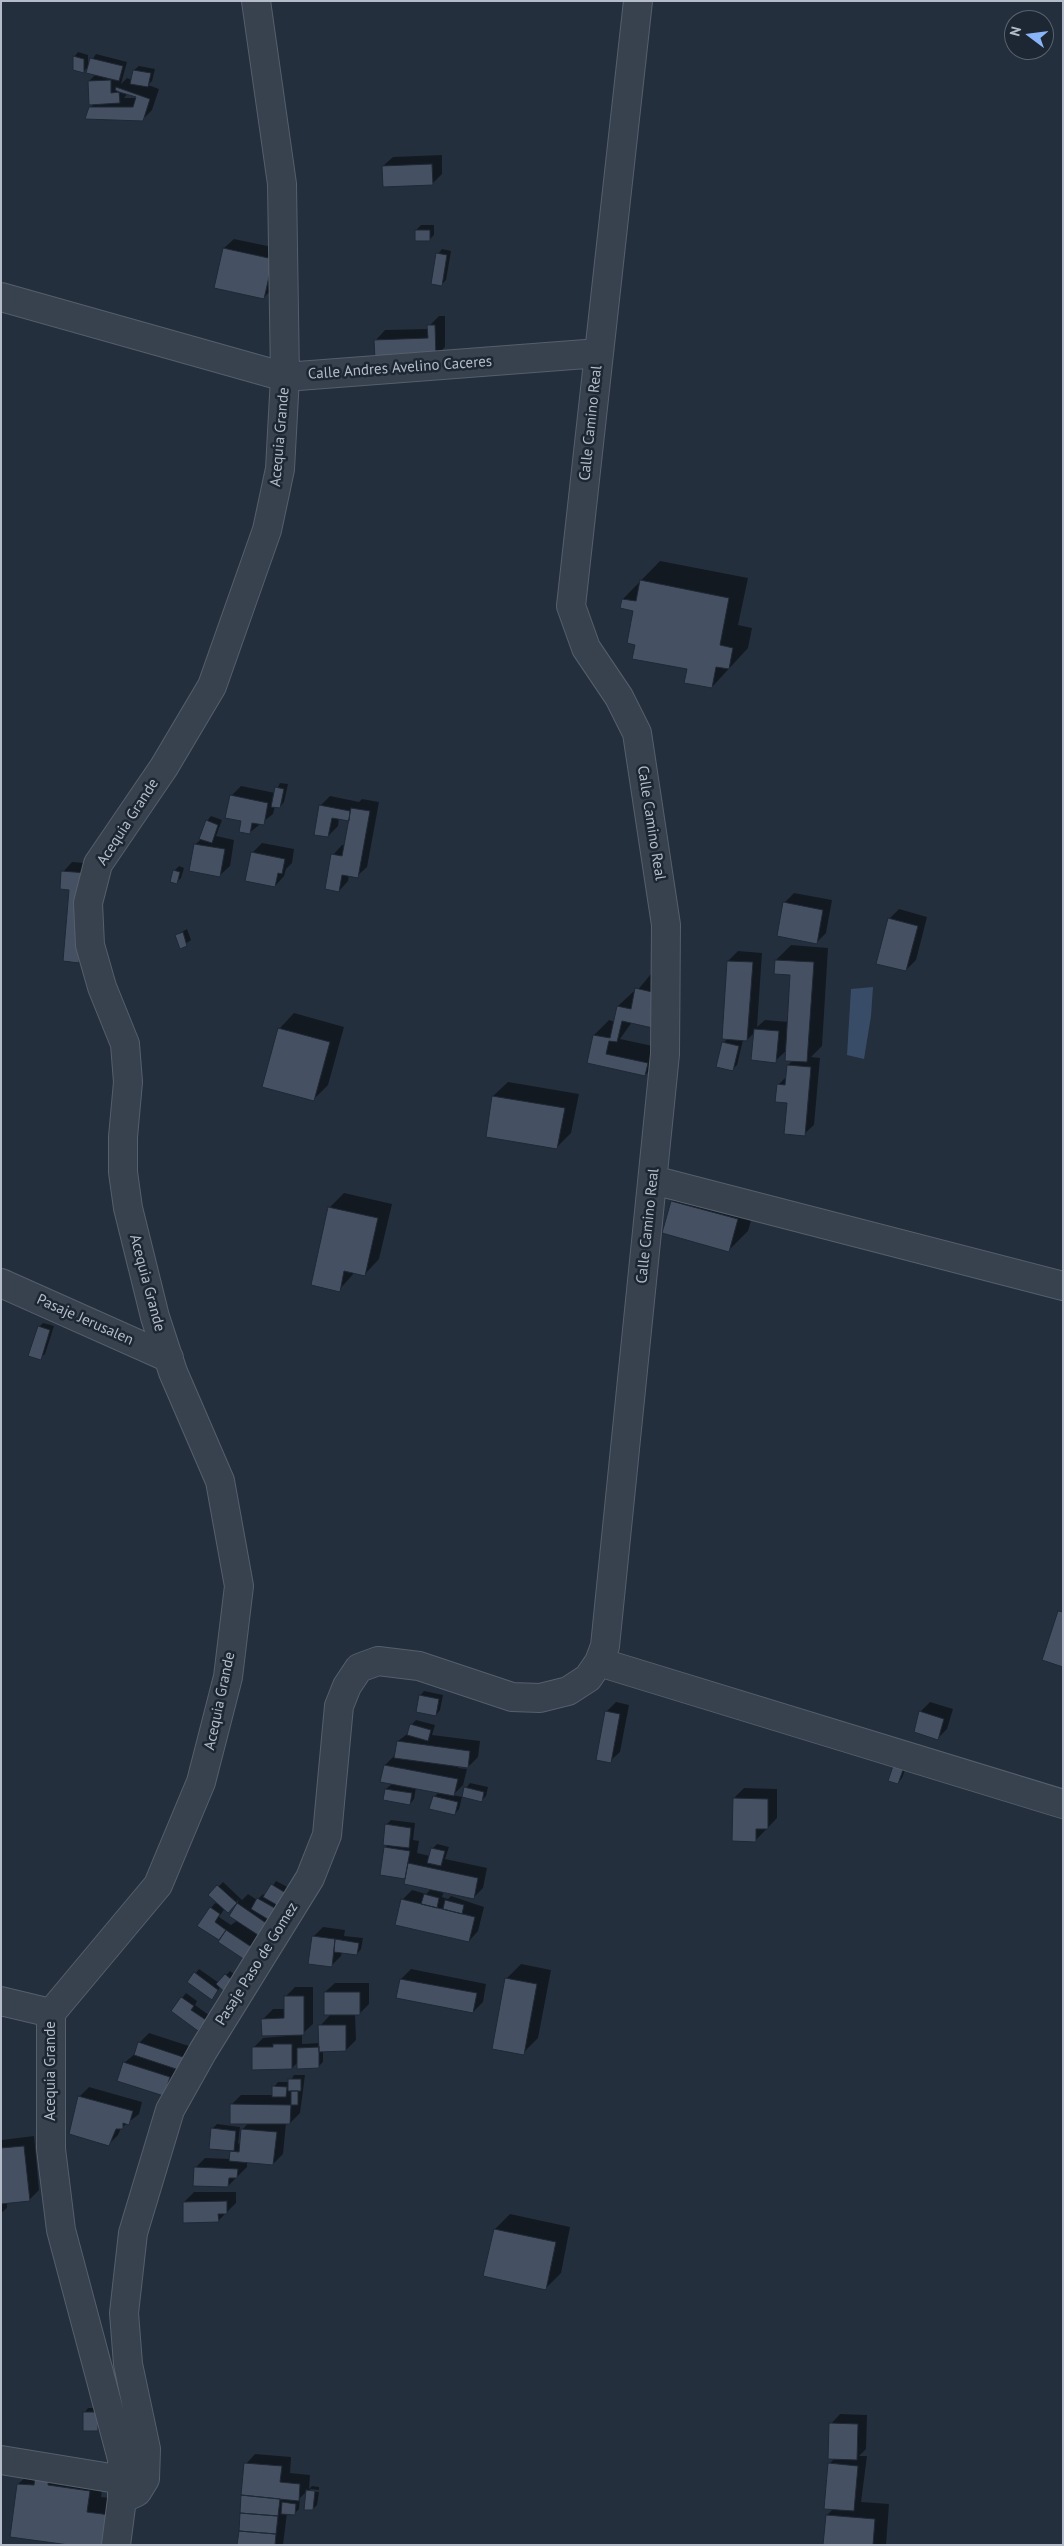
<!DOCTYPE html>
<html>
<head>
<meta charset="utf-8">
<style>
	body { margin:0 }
	#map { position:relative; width:1064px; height:2546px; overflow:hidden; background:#242f3e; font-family:"PT Sans",sans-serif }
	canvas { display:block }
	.frame { position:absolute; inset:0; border:2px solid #b4bcc9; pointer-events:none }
	.north { position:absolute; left:1004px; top:10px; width:50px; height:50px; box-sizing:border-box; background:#1d2633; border:1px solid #59626f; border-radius:50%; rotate:285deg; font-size:14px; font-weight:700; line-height:20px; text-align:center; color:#b4bcc9 }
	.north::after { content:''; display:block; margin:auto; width:18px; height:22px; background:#8ab4f8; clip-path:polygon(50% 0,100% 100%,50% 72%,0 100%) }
</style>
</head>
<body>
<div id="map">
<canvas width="1064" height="2546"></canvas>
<div class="frame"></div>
<div class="north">N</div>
</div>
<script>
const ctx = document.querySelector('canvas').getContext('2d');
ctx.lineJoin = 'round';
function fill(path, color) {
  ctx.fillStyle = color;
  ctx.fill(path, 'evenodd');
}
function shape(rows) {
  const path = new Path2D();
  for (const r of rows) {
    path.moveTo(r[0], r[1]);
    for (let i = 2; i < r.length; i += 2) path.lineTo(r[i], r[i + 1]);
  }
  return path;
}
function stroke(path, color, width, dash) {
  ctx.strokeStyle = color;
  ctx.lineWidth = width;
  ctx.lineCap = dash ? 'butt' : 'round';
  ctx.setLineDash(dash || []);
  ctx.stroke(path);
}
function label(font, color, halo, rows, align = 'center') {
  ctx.font = font + ' "PT Sans",sans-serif';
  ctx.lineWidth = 5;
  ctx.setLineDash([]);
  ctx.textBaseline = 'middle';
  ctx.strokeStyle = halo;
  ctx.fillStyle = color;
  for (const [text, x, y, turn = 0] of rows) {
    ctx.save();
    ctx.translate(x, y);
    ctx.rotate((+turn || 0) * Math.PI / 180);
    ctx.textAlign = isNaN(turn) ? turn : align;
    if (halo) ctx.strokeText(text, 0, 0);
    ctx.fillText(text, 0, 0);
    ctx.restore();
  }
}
const water = shape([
	[873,987,871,1016,864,1059,847,1055,851,989]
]);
const shadow = shape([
	[78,52,88,55,88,66,96,54,127,62,121,84,127,78,132,80,134,70,139,66,155,69,152,81,148,85,159,89,152,110,142,120,90,108,95,103,89,81,96,74,89,66,84,71,74,57],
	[128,93,142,98,124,98],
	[442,155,442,174,432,184,383,166,393,157],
	[421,225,434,225,434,235,429,240,416,230],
	[234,239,282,249,274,288,264,297,224,248],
	[442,249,451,251,446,280,441,285,438,254],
	[439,316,445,316,445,347,436,356,376,340,385,330,429,329,429,326],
	[660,561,748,578,738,625,752,628,748,648,712,687,689,668,636,644,635,610,623,599],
	[280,783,288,784,284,802,280,807,275,806,273,814,249,833,231,796,241,786,275,793],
	[330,796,359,802,362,799,379,802,367,867,357,876,349,875,348,881,339,891,333,855,342,845,345,845,350,820,339,818,338,826,328,836,320,806],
	[211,816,222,820,216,836,234,840,230,866,220,875,191,870,196,844,202,838,207,821],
	[262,843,294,849,292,863,286,869,284,876,275,886,252,853],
	[72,862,96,864,88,952,78,962,71,889,63,872],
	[179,866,184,868,181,878,176,883,174,871],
	[794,893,832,900,826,933,816,943,784,903],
	[899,909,927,917,916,960,906,970,889,919],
	[187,929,191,940,181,947,176,935],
	[791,945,828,948,822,1046,811,1057,820,1058,814,1125,804,1134,778,1085,787,1076,788,1065,793,1060,787,1050,775,1061,755,1032,747,1040,743,1040,737,1065,732,1070,724,1042,727,1039,728,961,738,951,762,953,757,1027,765,1020,789,1022,792,974,776,960],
	[651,974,679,980,632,1022,620,1039,662,1048,660,1060,645,1075,589,1062,594,1035,609,1020,615,1022,618,1006,633,992,636,992],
	[294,1013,344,1027,328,1085,313,1100,263,1086,280,1028],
	[508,1082,579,1094,571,1133,556,1148,493,1096],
	[692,1182,757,1200,748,1231,729,1250,664,1232,672,1201],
	[344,1193,392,1204,379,1259,365,1274,355,1272,339,1290,329,1208],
	[43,1323,54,1326,45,1354,40,1358,39,1327],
	[424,1691,443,1695,440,1710,436,1715,420,1696],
	[616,1702,629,1705,620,1752,610,1761,606,1712],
	[930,1702,953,1709,947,1729,938,1738,920,1712],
	[416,1720,435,1725,432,1735,480,1741,478,1757,468,1767,458,1766,458,1768,467,1769,463,1785,453,1795,462,1797,459,1809,455,1814,434,1797,439,1792,416,1787,414,1799,410,1804,384,1799,386,1789,393,1783,385,1765,395,1755,398,1741,410,1732,412,1724],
	[907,1765,902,1778,898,1783,894,1767],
	[470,1783,488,1787,486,1796,481,1801,466,1788],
	[744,1788,777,1789,777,1818,755,1841,734,1798],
	[391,1820,415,1823,413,1840,419,1841,417,1853,430,1856,432,1849,437,1844,449,1847,445,1859,487,1868,483,1888,473,1898,444,1891,442,1897,448,1899,451,1896,484,1907,478,1931,469,1941,402,1900,412,1890,426,1894,431,1889,406,1878,385,1848,389,1844,386,1825],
	[276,1881,293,1890,263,1955,222,1935,219,1939,211,1908,215,1903,222,1906,210,1895,223,1882,242,1900,248,1894,257,1900,263,1894,266,1896],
	[239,1899,231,1916,238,1920,231,1925,219,1917,225,1908,228,1911],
	[323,1927,345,1930,344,1936,363,1938,361,1949,357,1954,342,1952,341,1956,331,1966,313,1937],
	[521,1964,551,1970,538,2038,523,2053,506,1979],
	[199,1969,219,1983,230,1971,244,1982,231,1996,234,1998,229,2006,215,2021,209,2016,198,2029,173,2011,182,1998,186,1993,197,2001,195,2005,210,2016,219,2007,214,2005,219,1996,223,1992,228,1993,221,1987,211,1998,189,1982],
	[411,1969,486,1984,483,2002,473,2012,401,1979],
	[335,1983,369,1983,369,2004,359,2014,355,2014,356,2040,346,2050,323,2050,323,2062,318,2067,298,2062,292,2068,253,2048,263,2038,287,2036,263,2019,273,2009,285,2009,285,1997,295,1987,313,1987,313,2024,302,2034,302,2044,320,2043,320,2026,332,2013,325,1992],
	[149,2033,198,2049,163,2095,124,2063,136,2053,139,2043],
	[294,2075,305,2075,300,2113,290,2123,286,2123,283,2154,273,2164,247,2161,247,2167,228,2186,195,2168,205,2158,230,2159,231,2150,212,2129,217,2124,240,2127,238,2144,241,2141,243,2129,249,2122,231,2105,241,2095,273,2095,274,2087,278,2082,290,2082],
	[89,2087,142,2102,139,2114,121,2128,118,2135,108,2145,79,2097],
	[1,2129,2,2140,34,2136,39,2190,29,2200,7,2202,7,2208,1,2213],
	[194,2192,236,2192,236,2203,218,2221,184,2202],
	[510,2214,570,2227,561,2273,546,2288,495,2229],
	[88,2408,102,2408,102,2425,98,2430,84,2413],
	[840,2414,867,2415,866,2449,859,2456,867,2456,861,2502,889,2504,886,2545,824,2545,827,2515,834,2508,829,2464,835,2458,831,2424],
	[52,2454,63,2456,62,2471,104,2476,101,2497,124,2500,108,2545,18,2484],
	[255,2454,291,2457,290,2473,310,2475,309,2489,312,2486,319,2487,319,2490,310,2489,310,2491,319,2492,317,2505,313,2509,307,2491,300,2498,299,2509,294,2514,287,2513,283,2545,238,2545,246,2464]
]);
const building = shape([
	[73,56,84,59,84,73,73,70,73,56],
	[90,58,123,66,119,81,86,73,90,58],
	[133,70,151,73,148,87,130,84,133,70],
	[111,80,111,93,119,92,120,103,89,105,88,81,111,80],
	[116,87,150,99,143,121,85,119,89,107,133,107,136,97,119,92,115,90,116,87],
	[432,164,433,185,383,187,382,166,432,164],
	[415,230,430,230,430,241,415,241,415,230],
	[223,248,273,259,264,299,214,288,223,248],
	[436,253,447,255,442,286,431,284,436,253],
	[427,325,435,325,436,358,375,359,374,340,428,338,427,325],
	[640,580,729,598,720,645,733,648,729,669,716,667,712,688,684,683,687,669,632,659,635,645,627,643,633,611,620,608,622,599,636,601,640,580],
	[275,787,284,789,280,808,271,807,275,787],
	[230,795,268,803,264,825,252,823,250,834,239,832,241,821,225,818,230,795],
	[319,805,350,811,349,821,332,818,328,837,314,835,319,805],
	[351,808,370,811,358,878,342,875,339,892,325,889,331,854,342,856,351,808],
	[206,820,218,825,212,843,199,839,206,820],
	[194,844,225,849,220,877,189,871,194,844],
	[251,852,285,859,282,874,278,873,275,887,245,881,251,852],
	[173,870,180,872,177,884,170,882,173,870],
	[61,871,87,873,79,963,63,961,69,890,60,889,61,871],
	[783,902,823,910,817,944,777,936,783,902],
	[888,918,918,926,906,971,876,964,888,918],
	[183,932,187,946,180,949,175,935,183,932],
	[775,960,814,962,807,1062,785,1061,790,975,774,974,775,960],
	[727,961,753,962,747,1041,722,1039,727,961],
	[635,988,665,995,657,1029,622,1021,617,1042,609,1041,606,1054,648,1063,645,1076,587,1063,593,1035,610,1038,617,1006,631,1009,635,988],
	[278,1028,330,1042,314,1101,262,1087,278,1028],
	[754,1029,779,1031,776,1063,751,1060,754,1029],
	[722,1042,739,1046,733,1071,716,1067,722,1042],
	[787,1065,811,1067,805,1136,784,1134,787,1103,775,1102,777,1084,785,1085,787,1065],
	[492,1096,565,1108,557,1149,486,1137,492,1096],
	[671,1201,738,1219,729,1252,662,1233,671,1201],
	[328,1207,378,1218,365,1276,344,1271,340,1292,311,1285,328,1207],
	[38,1326,50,1330,41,1360,28,1356,38,1326],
	[1058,1611,1063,1612,1063,1667,1042,1660,1058,1611],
	[419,1695,439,1699,436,1716,416,1712,419,1695],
	[605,1711,620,1714,611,1763,596,1760,605,1711],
	[919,1711,944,1719,938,1740,914,1732,919,1711],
	[410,1724,431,1730,428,1741,407,1735,410,1724],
	[397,1741,470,1751,468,1768,394,1758,397,1741],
	[384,1765,458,1779,454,1796,380,1782,384,1765],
	[893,1766,903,1770,898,1784,888,1781,893,1766],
	[464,1787,484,1792,482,1802,462,1797,464,1787],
	[385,1789,412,1793,410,1805,383,1800,385,1789],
	[433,1796,458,1802,455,1815,429,1809,433,1796],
	[733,1798,768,1799,768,1829,756,1829,756,1842,732,1841,733,1798],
	[385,1824,411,1828,409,1848,383,1845,385,1824],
	[384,1847,410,1851,405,1879,380,1875,384,1847],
	[431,1848,445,1851,441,1866,427,1863,431,1848],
	[408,1863,478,1878,474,1899,404,1884,408,1863],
	[271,1884,289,1895,282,1908,263,1897,271,1884],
	[217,1885,237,1903,228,1913,208,1895,217,1885],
	[424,1894,439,1898,437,1908,421,1904,424,1894],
	[257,1898,280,1911,274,1923,251,1909,257,1898],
	[401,1899,475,1917,469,1942,395,1925,401,1899],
	[445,1900,464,1905,462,1914,443,1909,445,1900],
	[237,1903,269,1925,261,1937,229,1916,237,1903],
	[210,1907,220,1914,215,1922,226,1930,219,1940,197,1926,210,1907],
	[226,1930,262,1954,254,1966,218,1942,226,1930],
	[312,1936,335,1939,332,1967,308,1964,312,1936],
	[335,1939,359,1943,357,1955,334,1952,335,1939],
	[194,1972,218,1990,212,2000,187,1982,194,1972],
	[225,1974,240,1987,231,1998,216,1984,225,1974],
	[505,1978,537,1984,524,2055,492,2049,505,1978],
	[400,1979,477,1993,473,2013,396,1998,400,1979],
	[324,1992,360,1992,360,2015,324,2015,324,1992],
	[284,1996,304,1996,304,2035,262,2036,261,2019,284,2018,284,1996],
	[181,1997,194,2006,191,2010,206,2020,198,2031,171,2011,181,1997],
	[318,2025,346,2025,346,2051,319,2052,318,2025],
	[138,2042,189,2059,185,2072,134,2055,138,2042],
	[273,2044,292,2044,292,2069,252,2070,252,2047,273,2047,273,2044],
	[319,2047,319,2068,297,2069,297,2048,319,2047],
	[123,2062,170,2077,164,2096,117,2081,123,2062],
	[288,2079,301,2079,301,2091,288,2091,288,2079],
	[272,2086,287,2087,286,2097,272,2097,272,2086],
	[291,2091,298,2091,298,2105,291,2105,291,2091],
	[78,2096,133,2111,129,2125,123,2123,123,2129,116,2129,109,2146,69,2134,78,2096],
	[230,2104,291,2105,290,2124,230,2124,230,2104],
	[211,2128,236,2131,234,2151,209,2149,211,2128],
	[241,2129,277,2132,273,2165,229,2161,230,2151,239,2152,241,2129],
	[24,2146,30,2201,1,2204,1,2148,24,2146],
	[194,2167,238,2169,237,2178,229,2178,228,2187,193,2186,194,2167],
	[227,2201,227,2214,218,2214,219,2222,183,2223,183,2202,227,2201],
	[494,2229,556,2242,546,2290,483,2276,494,2229],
	[83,2412,98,2412,98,2431,83,2431,83,2412],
	[829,2423,858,2424,857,2460,828,2459,829,2423],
	[244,2463,282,2466,280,2482,300,2484,299,2501,241,2495,244,2463],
	[828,2463,858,2466,854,2511,824,2509,828,2463],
	[36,2469,49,2470,48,2485,90,2491,87,2512,110,2515,106,2545,69,2545,10,2537,17,2484,34,2485,36,2469],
	[306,2490,315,2491,313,2510,304,2510,306,2490],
	[241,2495,280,2499,278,2516,240,2513,241,2495],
	[282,2502,296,2504,295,2515,281,2514,282,2502],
	[240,2513,278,2516,276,2534,239,2531,240,2513],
	[826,2515,875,2519,873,2545,823,2545,826,2515],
	[239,2531,276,2534,275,2545,237,2545,239,2531]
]);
const minor = shape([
	[1,297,285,377,599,353],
	[653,1180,1063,1286],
	[1,1283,169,1358],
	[599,1662,1063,1804],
	[1,2001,51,2013],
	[1,2460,123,2480],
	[122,2499,137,2492,145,2479,146,2449,128,2364,124,2313,133,2233,170,2110,203,2051,310,1878,327,1835,339,1706,347,1686,359,1668,378,1661,419,1666,512,1697,540,1698,568,1691,588,1678,599,1662,605,1646,665,1054,666,925,637,733,619,697,586,648,571,606,638,1],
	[116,2545,122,2499,122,2459,61,2230,51,2149,51,2013,158,1885,201,1782,228,1677,239,1586,220,1481,173,1372,155,1317,128,1208,123,1172,123,1137,128,1082,125,1044,102,987,90,945,88,903,98,864,164,767,212,686,267,530,280,469,285,377,282,184,256,1]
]);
const streetNames = [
	["Calle Andres Avelino Caceres",400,368,-4],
	["Calle Camino Real",591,423,-84],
	["Acequia Grande",280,437,-85],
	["Acequia Grande",128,822,-57],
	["Calle Camino Real",651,823,81],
	["Calle Camino Real",648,1226,-84],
	["Acequia Grande",147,1283,75],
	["Pasaje Jerusalen",85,1320,24],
	["Acequia Grande",220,1701,-78],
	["Pasaje Paso de Gomez",257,1964,-58],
	["Acequia Grande",51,2071,-90]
];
fill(water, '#394c67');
fill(shadow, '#0007');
fill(building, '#455162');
stroke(building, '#1f2835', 1);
stroke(minor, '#565f6c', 30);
stroke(minor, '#38414e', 28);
label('15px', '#b4bcc9', '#1d2633', streetNames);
</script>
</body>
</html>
